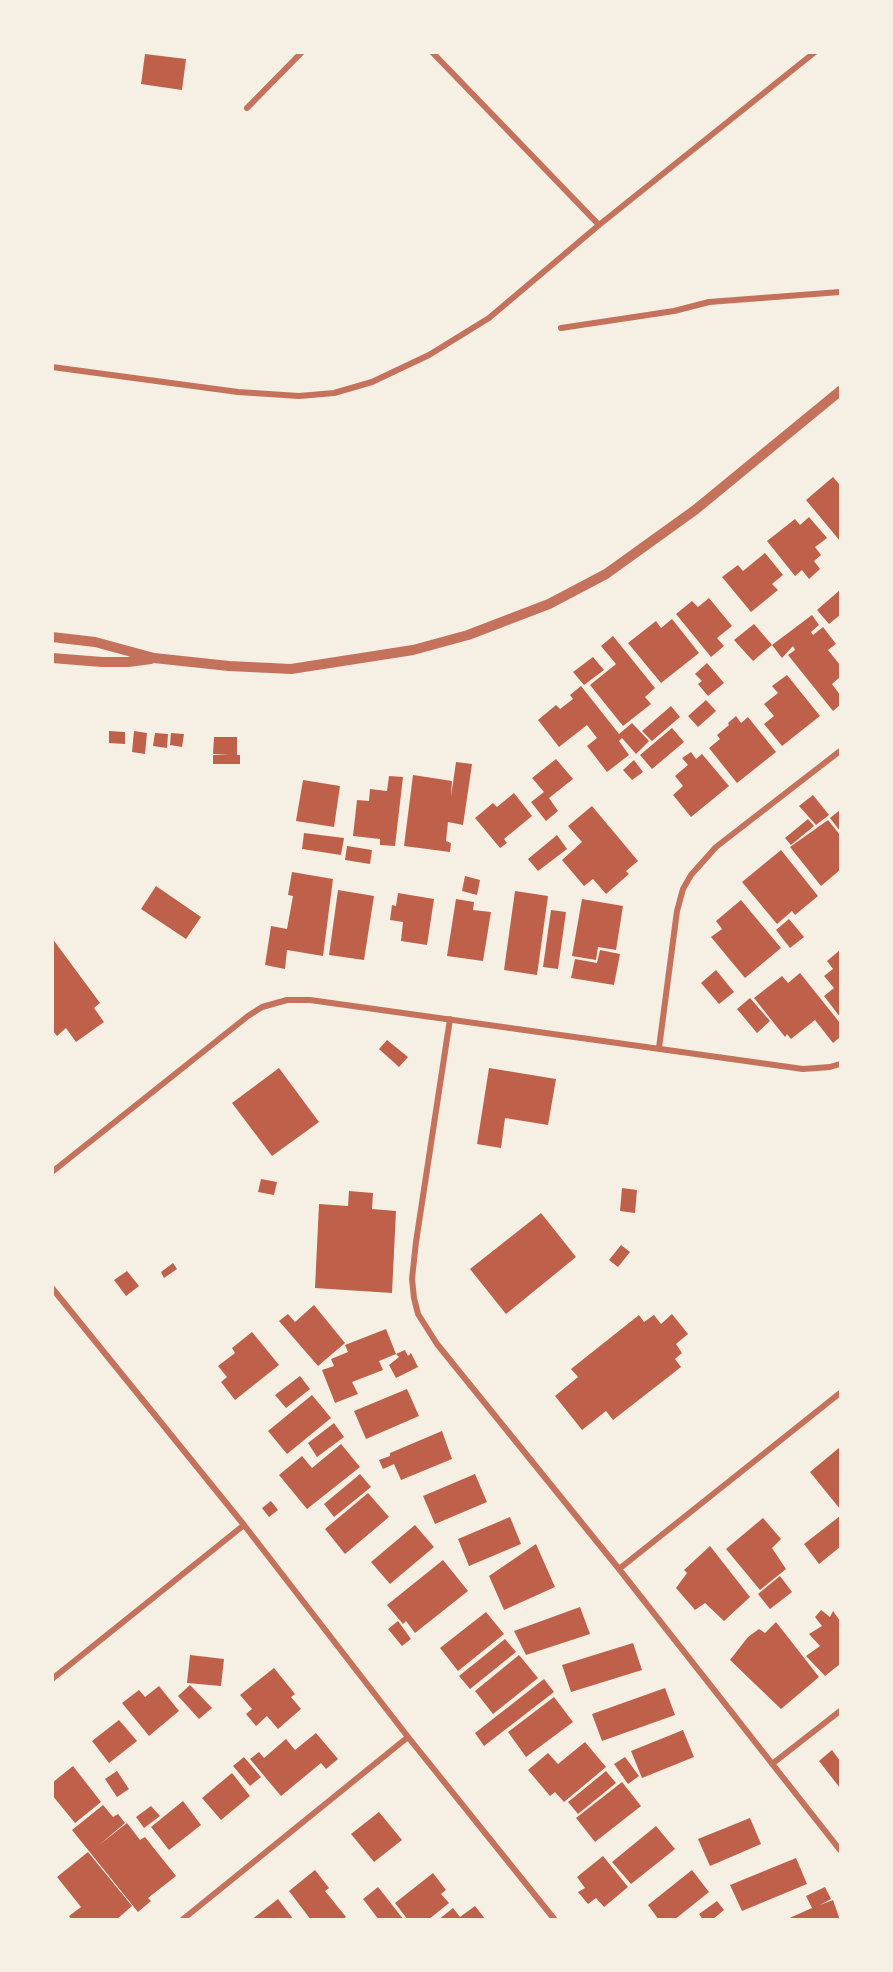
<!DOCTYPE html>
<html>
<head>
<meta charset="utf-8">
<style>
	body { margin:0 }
	#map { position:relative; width:893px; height:1972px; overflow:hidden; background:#f6efe4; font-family:"Exo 2",sans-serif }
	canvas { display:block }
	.frame { position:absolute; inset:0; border:54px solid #f6efe4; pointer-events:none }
</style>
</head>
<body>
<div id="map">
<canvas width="893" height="1972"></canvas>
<div class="frame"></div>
</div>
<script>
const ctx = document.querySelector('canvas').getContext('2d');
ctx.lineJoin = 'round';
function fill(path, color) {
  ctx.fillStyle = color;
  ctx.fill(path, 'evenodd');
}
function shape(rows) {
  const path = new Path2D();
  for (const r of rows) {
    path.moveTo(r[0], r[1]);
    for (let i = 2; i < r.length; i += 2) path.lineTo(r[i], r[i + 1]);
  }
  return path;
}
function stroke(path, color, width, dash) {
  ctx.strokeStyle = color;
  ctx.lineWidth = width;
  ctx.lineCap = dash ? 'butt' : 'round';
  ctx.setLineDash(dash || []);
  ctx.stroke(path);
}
const building = shape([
	[145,54,186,59,182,90,141,84],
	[833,477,839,484,840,483,840,541,806,500],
	[809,517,827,538,815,547,821,555,814,561,820,569,809,579,802,570,795,576,767,541,795,519,800,525],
	[765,553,783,575,772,584,778,590,751,612,722,577,738,565,743,571],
	[840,590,840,615,829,624,817,610],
	[709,598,732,626,717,638,724,646,711,657,676,614,692,601,698,607],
	[812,615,819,625,811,632,813,635,823,627,836,644,828,650,840,665,840,677,832,684,840,695,840,705,833,711,788,655,795,650,793,646,782,658,772,645],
	[672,619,699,653,661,683,628,643,656,621,661,628],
	[754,624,772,645,753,661,734,640],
	[613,636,655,688,645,697,651,704,623,726,590,685,616,664,601,646],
	[593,657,604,670,584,685,573,672],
	[707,663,724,683,708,696,698,684,702,681,695,674],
	[787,675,820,716,782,746,764,724,774,716,764,704,778,693,772,686],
	[581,686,619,734,632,723,649,741,636,754,622,738,619,741,629,755,607,772,587,746,597,738,587,725,559,747,538,720,556,705,560,709,573,699,570,695],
	[706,700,716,711,698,727,688,716],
	[671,706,680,717,652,741,642,731],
	[736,716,741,723,748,717,776,752,737,783,709,748,720,739,717,735,729,725,728,723],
	[672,728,684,742,652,769,640,755],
	[109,731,125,732,125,744,109,743],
	[134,731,147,733,145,754,132,752],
	[155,733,168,734,167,748,153,746],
	[171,733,184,734,182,747,170,745],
	[214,737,237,737,237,755,240,755,240,764,213,764,213,755,229,755,213,754],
	[691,752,696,759,702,754,729,786,691,817,673,795,683,786,675,776,688,765,682,758],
	[556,759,573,779,549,798,558,811,546,821,531,802,544,792,532,778],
	[634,760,643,772,632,780,623,770],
	[456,762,472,764,463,825,448,822,446,841,451,843,450,852,404,846,413,775,452,781,451,797],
	[389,776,403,777,395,846,380,845,380,839,353,836,357,800,369,801,370,789,387,791],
	[303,780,340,786,334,827,296,821],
	[514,793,532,816,504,839,507,843,500,848,475,818,493,803,497,807],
	[813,795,829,815,816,825,799,806],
	[592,806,638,861,626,871,629,874,606,894,593,879,584,886,562,860,582,842,568,826],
	[840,810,840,831,830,818],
	[808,819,814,826,791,845,785,838],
	[828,820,840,835,840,870,821,886,790,847],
	[304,833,344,838,341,855,302,849],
	[557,835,567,849,538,871,528,859],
	[347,846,372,850,370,864,345,860],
	[781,850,818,896,795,915,792,911,777,924,742,882],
	[292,872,333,879,323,956,287,950,285,969,265,965,271,926,287,929,293,896,288,895],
	[465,876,480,880,477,895,462,891],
	[156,886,201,917,186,939,141,909],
	[338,890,374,896,364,960,329,955],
	[515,891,548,896,537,975,504,970],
	[398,893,434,899,427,945,401,941,403,922,390,920,392,905,396,906],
	[456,899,474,902,473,910,491,912,483,961,447,956],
	[582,899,623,906,616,950,598,947,596,960,572,956],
	[741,900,781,948,745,978,711,937,722,929,716,921],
	[551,910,566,912,558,969,543,967],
	[789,919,804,937,790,948,776,930],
	[52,938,100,1003,94,1008,104,1022,76,1042,66,1028,57,1036,52,1030],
	[600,950,620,954,614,985,571,978,575,959,597,963],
	[840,950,840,1017,824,996,834,988,824,976,833,969,827,961],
	[716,970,734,992,719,1004,701,983],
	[800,973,840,1023,840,1037,833,1043,815,1020,791,1039,787,1034,785,1037,754,998,782,976,788,983],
	[750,998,770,1021,757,1033,737,1009],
	[387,1040,408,1057,399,1067,379,1049],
	[279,1068,319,1122,272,1156,232,1103],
	[489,1068,556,1079,548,1125,505,1118,501,1148,477,1144],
	[261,1179,277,1182,274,1195,258,1192],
	[622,1188,637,1190,635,1213,620,1211],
	[349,1191,373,1193,372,1209,396,1211,392,1293,315,1288,319,1204,348,1206],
	[541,1213,576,1257,506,1314,470,1269],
	[621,1245,630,1252,618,1267,609,1260],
	[173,1263,177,1269,164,1278,161,1272],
	[127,1271,139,1286,126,1296,114,1280],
	[314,1305,345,1343,318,1366,279,1321,288,1314,295,1322],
	[672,1314,688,1334,676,1344,682,1353,675,1359,681,1367,613,1420,606,1411,582,1430,555,1396,578,1377,571,1369,639,1315,644,1322,654,1315,661,1324],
	[386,1329,396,1354,379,1361,383,1370,352,1382,358,1394,335,1403,322,1370,334,1366,331,1359,348,1352,345,1345],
	[252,1332,279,1365,235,1400,221,1382,227,1377,218,1366,235,1353,232,1348],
	[405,1350,408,1356,411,1353,418,1367,396,1378,389,1365,399,1357,396,1354],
	[300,1376,310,1389,286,1408,275,1395],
	[407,1389,419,1416,366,1439,354,1411],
	[312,1395,331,1418,287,1454,268,1431],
	[334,1423,344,1437,317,1457,308,1443],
	[442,1431,452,1459,401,1480,394,1464,383,1469,379,1460,390,1456,390,1453],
	[341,1444,360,1467,307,1509,279,1475,302,1456,312,1468],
	[840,1447,840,1509,810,1472],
	[360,1474,371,1487,334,1517,324,1504],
	[475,1474,487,1502,435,1524,423,1496],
	[368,1493,389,1517,345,1554,325,1529],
	[271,1501,278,1510,269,1517,262,1508],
	[840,1516,840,1547,819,1564,804,1544],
	[510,1517,521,1544,469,1566,458,1539],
	[763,1518,781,1539,772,1548,786,1569,760,1590,726,1549],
	[415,1525,434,1547,390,1584,371,1562],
	[536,1544,555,1587,504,1610,489,1576],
	[710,1546,750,1597,724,1621,705,1603,695,1610,676,1588,687,1573,684,1570],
	[443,1560,468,1591,415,1633,406,1621,403,1624,387,1605],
	[780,1576,792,1592,770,1609,758,1594],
	[580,1607,590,1634,526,1655,514,1631],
	[821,1610,830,1617,833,1611,840,1621,840,1664,825,1676,806,1656,820,1646,809,1634,822,1626,815,1617],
	[486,1612,504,1634,458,1671,440,1648],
	[398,1621,411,1639,402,1646,388,1629],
	[776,1622,819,1677,781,1709,730,1660,748,1637,759,1629,765,1633],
	[505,1639,516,1652,470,1689,459,1676],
	[633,1643,642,1670,571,1692,562,1665],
	[190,1655,224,1659,221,1686,187,1683],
	[519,1655,538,1678,493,1714,475,1691],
	[274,1668,295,1694,291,1697,301,1709,278,1729,267,1716,256,1726,246,1714,252,1709,240,1695],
	[544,1679,554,1692,484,1746,475,1733],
	[190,1685,212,1708,199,1719,178,1696],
	[159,1686,179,1711,149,1736,122,1703,139,1690,145,1697],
	[665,1688,675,1715,602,1741,592,1714],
	[554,1697,573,1722,526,1757,508,1732],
	[119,1720,137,1741,109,1763,92,1741],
	[683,1730,694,1757,642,1778,631,1751],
	[316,1733,338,1759,326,1769,321,1763,281,1796,250,1759,259,1752,264,1758,286,1739,295,1750],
	[585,1742,606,1767,564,1802,555,1792,550,1796,528,1770,548,1753,558,1764],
	[832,1750,840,1761,840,1788,819,1761],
	[244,1757,261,1777,250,1786,233,1766],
	[625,1757,639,1776,628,1784,614,1764],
	[73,1766,101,1802,75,1823,52,1795,52,1783],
	[117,1771,129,1789,117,1797,105,1779],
	[606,1771,616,1783,578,1814,568,1802],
	[232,1773,250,1796,221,1820,202,1798],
	[622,1782,641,1806,595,1842,576,1818],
	[183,1801,201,1825,169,1850,151,1827],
	[103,1805,113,1817,118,1814,125,1823,99,1845,127,1823,140,1840,145,1837,176,1876,148,1898,151,1901,138,1912,72,1830],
	[151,1806,160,1816,144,1828,136,1817],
	[379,1812,402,1840,374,1862,351,1834],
	[750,1818,761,1844,710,1866,698,1839],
	[656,1826,675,1849,631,1884,612,1862],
	[88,1852,132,1906,116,1920,72,1920,69,1916,81,1907,57,1877],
	[603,1856,628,1887,604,1907,596,1898,588,1904,578,1892,585,1888,577,1877],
	[796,1858,807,1884,742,1911,730,1885],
	[315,1870,329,1888,325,1891,346,1917,342,1920,311,1920,289,1891],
	[692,1870,709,1892,674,1920,659,1920,648,1905],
	[433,1873,446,1890,441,1894,449,1903,428,1920,408,1920,395,1903],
	[378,1887,404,1920,379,1920,363,1899],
	[825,1887,831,1899,820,1905,833,1900,840,1920,785,1920,812,1908,806,1896],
	[278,1899,294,1920,251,1920],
	[717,1901,724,1910,712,1920,703,1920,699,1914],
	[475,1906,486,1920,438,1920,453,1908,460,1917]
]);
const minor = shape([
	[432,52,599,225],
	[247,108,302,52],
	[561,328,674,311,709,302,840,292],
	[52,367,238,392,299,396,334,393,372,382,429,355,489,318,599,225,815,52],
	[450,1019,416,1242,412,1279,414,1298,418,1314,437,1344,619,1569,840,1850],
	[659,1048,677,911,683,889,691,875,716,847,840,751],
	[52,1172,248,1016,262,1007,287,1000,310,1000,803,1069,830,1067,840,1064],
	[52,1288,244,1525,408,1737,555,1920],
	[619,1569,840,1393],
	[52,1679,244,1525],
	[772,1764,840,1711],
	[182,1920,408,1737]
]);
const tertiary = shape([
	[52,637,95,642,154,658,229,666,291,669,413,650,468,635,549,604,606,574,695,510,840,391],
	[52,658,102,662,128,662,151,659]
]);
fill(building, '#bf614a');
stroke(minor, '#c5725c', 6);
stroke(tertiary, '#c5725c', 10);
</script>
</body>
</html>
